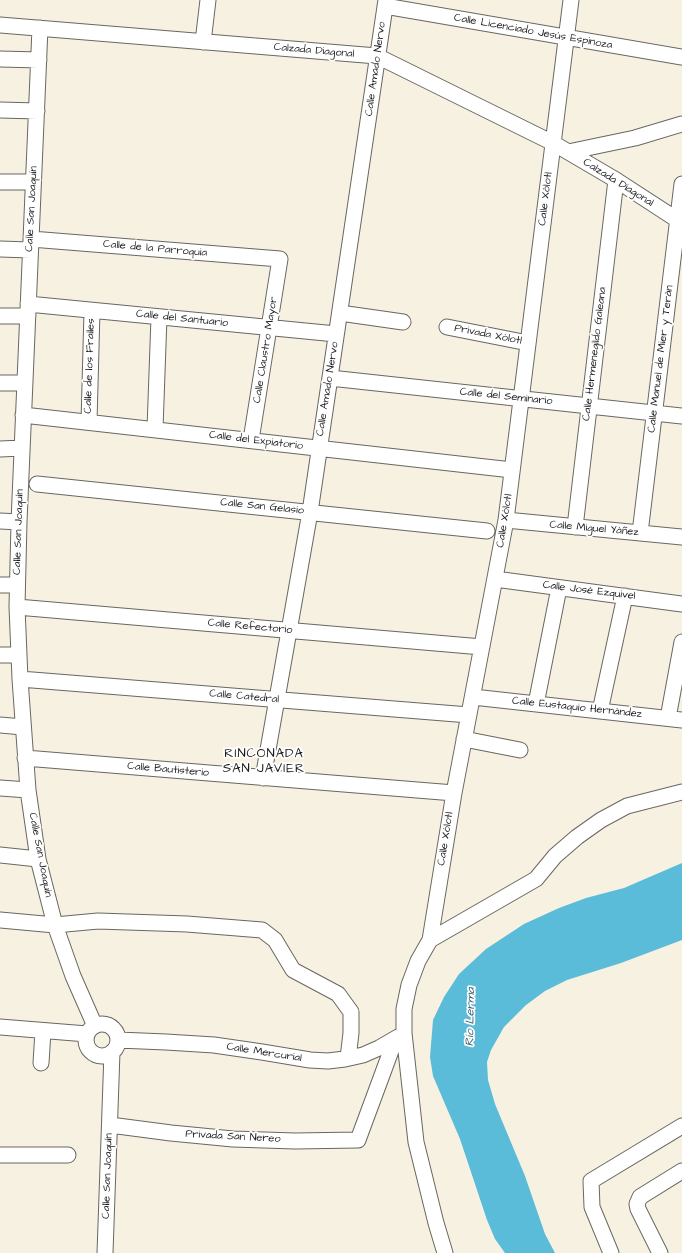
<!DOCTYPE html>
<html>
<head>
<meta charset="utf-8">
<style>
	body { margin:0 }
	canvas { display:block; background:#f7f1e1 }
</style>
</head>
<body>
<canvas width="682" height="1253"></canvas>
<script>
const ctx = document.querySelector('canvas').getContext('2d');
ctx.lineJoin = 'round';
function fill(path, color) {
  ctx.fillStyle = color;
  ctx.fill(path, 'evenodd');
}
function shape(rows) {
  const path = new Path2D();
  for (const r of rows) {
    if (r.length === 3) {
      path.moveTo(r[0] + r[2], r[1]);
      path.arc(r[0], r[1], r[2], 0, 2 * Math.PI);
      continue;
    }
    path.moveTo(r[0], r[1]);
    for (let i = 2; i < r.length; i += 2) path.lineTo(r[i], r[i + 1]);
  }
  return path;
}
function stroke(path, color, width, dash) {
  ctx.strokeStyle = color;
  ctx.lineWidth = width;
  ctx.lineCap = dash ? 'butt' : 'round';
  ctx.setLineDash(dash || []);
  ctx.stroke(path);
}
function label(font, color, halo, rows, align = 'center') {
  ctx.font = font + ' "Architects Daughter",sans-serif';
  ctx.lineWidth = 3.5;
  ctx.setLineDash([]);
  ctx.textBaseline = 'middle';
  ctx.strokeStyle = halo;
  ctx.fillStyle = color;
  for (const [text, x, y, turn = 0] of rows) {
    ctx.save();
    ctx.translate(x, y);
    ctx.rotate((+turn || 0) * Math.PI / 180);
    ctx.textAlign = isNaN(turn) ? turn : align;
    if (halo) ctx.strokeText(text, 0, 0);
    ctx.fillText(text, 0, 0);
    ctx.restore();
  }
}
const water = shape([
	[682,863,682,940,621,963,567,980,545,991,526,1005,504,1027,491,1050,487,1062,488,1080,495,1104,525,1176,545,1234,555,1253,505,1253,495,1239,487,1220,460,1139,433,1076,430,1057,433,1020,444,997,459,974,486,949,524,924,559,908,586,898,624,888]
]);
const minor = shape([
	[385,6,682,57],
	[0,25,377,56,553,143,616,180,682,223],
	[40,28,19,522,17,607,20,679,28,790,38,859,55,925,73,976,95,1026],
	[203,42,208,0],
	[0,59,39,60],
	[0,110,37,111],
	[568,152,635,138,682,124],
	[0,182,33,182],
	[31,239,280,259,251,440],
	[0,249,30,250],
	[28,304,336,334],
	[340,313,403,322],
	[0,316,28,316],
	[447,327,528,343],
	[330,378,682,416],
	[0,383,25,383],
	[23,415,512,470],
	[89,422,92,311],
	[155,429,159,317],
	[0,449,22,448],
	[37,484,487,531],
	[506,520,682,537],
	[0,521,19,522],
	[575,527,616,180],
	[640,533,682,184],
	[495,579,682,604],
	[0,585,17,585],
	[17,607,482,647],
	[0,655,19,655],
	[20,679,469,715],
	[473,697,682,720],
	[536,704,559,588],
	[600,711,625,596],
	[668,718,682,642],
	[0,725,23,727],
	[464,739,520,750],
	[25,758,454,793],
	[263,778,310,512,386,0],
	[0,788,28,790],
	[0,855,38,859],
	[0,920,55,925,98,921,187,924,262,930,275,940,293,970,338,994,351,1012,351,1033,348,1058],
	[430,940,536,879,555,856,577,837,601,820,627,806,682,792],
	[102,1040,16],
	[0,1027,87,1034],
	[118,1040,166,1042,214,1045,262,1052,310,1060,328,1061,345,1059,363,1055,379,1048,398,1037],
	[41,1063,43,1031],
	[110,1125,171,1133,233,1139,295,1141,358,1140,395,1040],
	[0,1155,68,1155],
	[105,1253,112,1052],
	[445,1253,436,1223,416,1142,404,1033,404,1009,409,985,418,961,430,940,454,793,506,520,571,0],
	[611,1253,592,1207,591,1181,682,1126],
	[660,1253,638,1209,637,1204,640,1197,682,1171]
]);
const streetNames = [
	["Calle Licenciado Jesús Espinoza",533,32,10],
	["Calzada Diagonal",314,51,5],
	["Calle Amado Nervo",376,69,-82],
	["Calzada Diagonal",618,183,32],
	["Calle Xólotl",546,199,-83],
	["Calle San Joaquín",32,209,-87],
	["Calle de la Parroquia",155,249,5],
	["Calle del Santuario",182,319,6],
	["Privada Xólotl",488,335,11],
	["Calle Claustro Mayor",266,350,-81],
	["Calle Hermenegildo Galeana",595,354,-83],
	["Calle Manuel de Mier y Terán",661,359,-83],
	["Calle de los Frailes",90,366,-88],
	["Calle Amado Nervo",328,389,-81],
	["Calle del Seminario",506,397,6],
	["Calle del Expiatorio",256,441,7],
	["Calle San Gelasio",262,507,6],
	["Calle Xólotl",505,521,-81],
	["Calle Miguel Yáñez",594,529,5],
	["Calle San Joaquín",19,532,-88],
	["Calle José Ezquivel",589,591,7],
	["Calle Refectorio",250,627,5],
	["Calle Catedral",244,697,5],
	["Calle Eustaquio Hernández",577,708,6],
	["Calle Bautisterio",168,770,5],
	["Calle Xólotl",446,839,-81],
	["Calle San Joaquín",40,855,79],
	["Calle Mercurial",264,1053,9],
	["Privada San Nereo",233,1137,3],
	["Calle San Joaquín",108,1176,-88]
];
const waterNames = [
	["Río Lerma",471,1017,-89]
];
const quarterNames = [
	["RINCONADA",264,754],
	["SAN JAVIER",264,769]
];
fill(water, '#5abcd8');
stroke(minor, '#696761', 17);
stroke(minor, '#fff', 15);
label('11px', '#1c1c1c', '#fff', streetNames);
label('italic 12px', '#386471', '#fff', waterNames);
ctx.letterSpacing = '1px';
label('13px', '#1c1c1c', '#fff', quarterNames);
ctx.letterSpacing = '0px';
</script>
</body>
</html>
